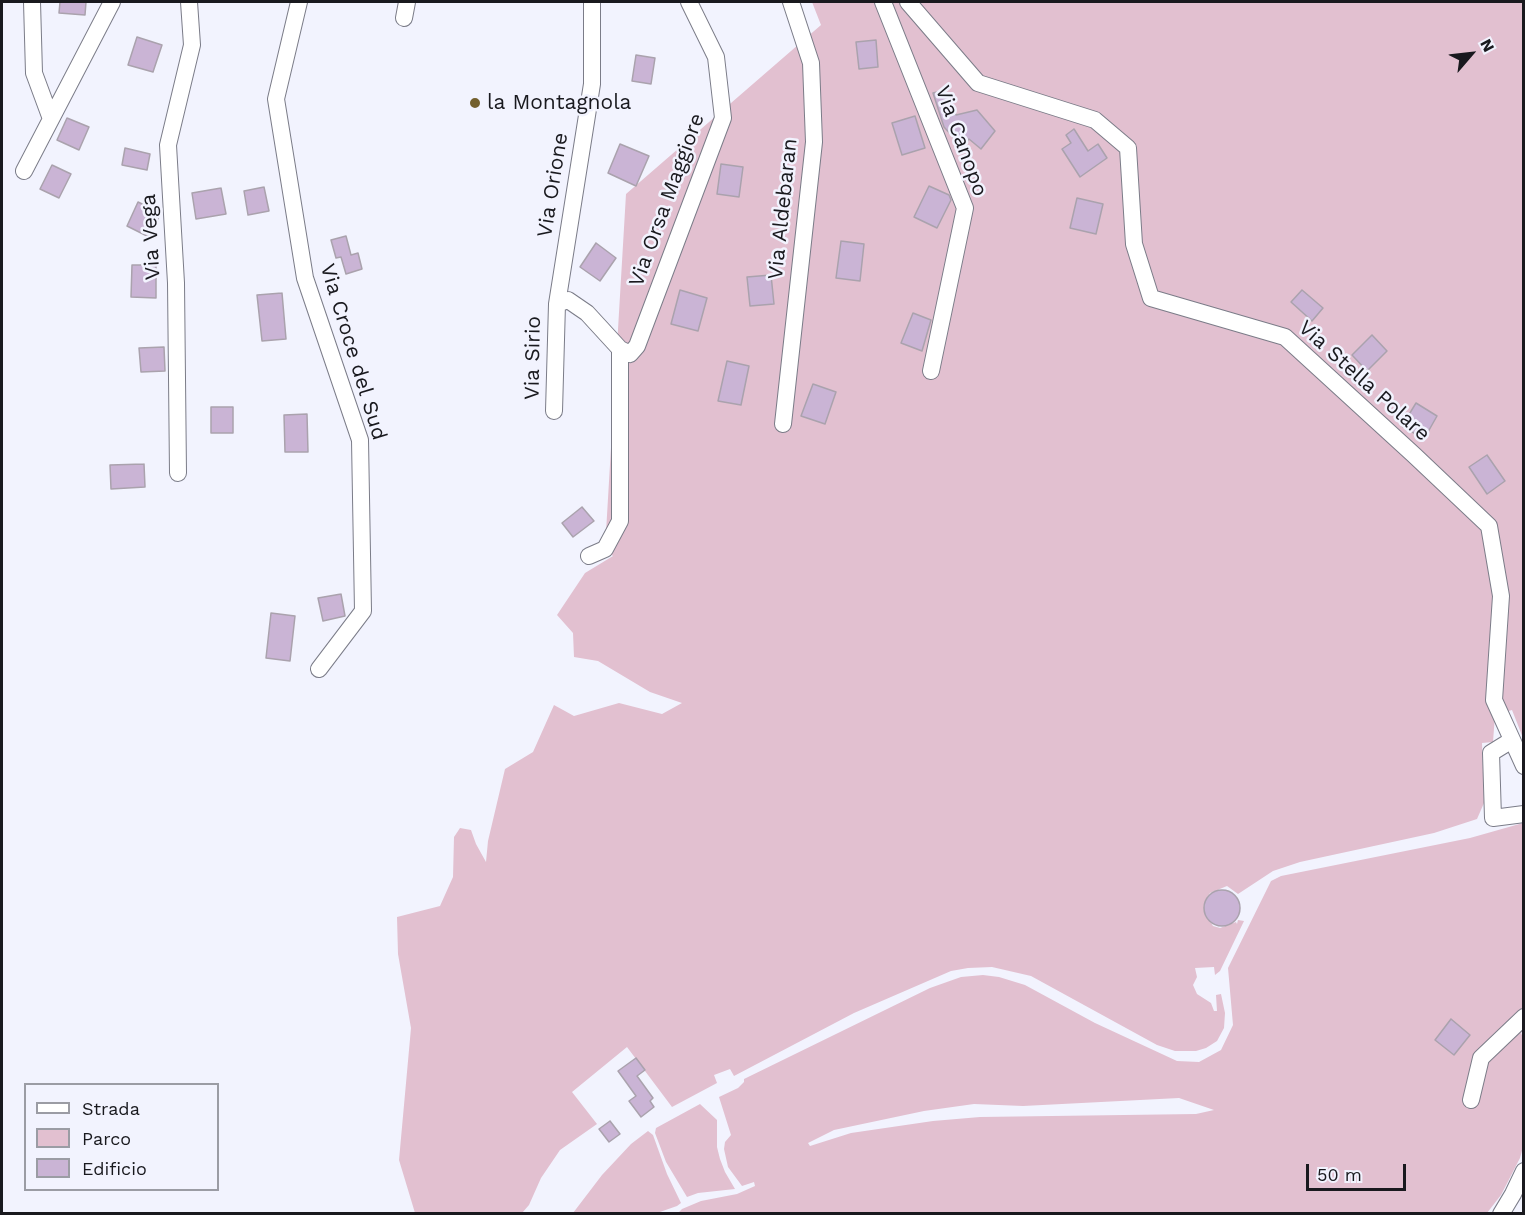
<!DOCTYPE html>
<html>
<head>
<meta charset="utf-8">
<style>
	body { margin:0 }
	#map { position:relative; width:1525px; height:1215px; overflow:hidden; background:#f2f3fe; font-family:"Work Sans",sans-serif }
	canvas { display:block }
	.frame { position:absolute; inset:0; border:3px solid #19191e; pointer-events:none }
	.legend { position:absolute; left:24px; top:1083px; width:195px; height:108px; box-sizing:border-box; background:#f2f3fe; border:2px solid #9b9ca4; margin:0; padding:8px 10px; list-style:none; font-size:18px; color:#19191e }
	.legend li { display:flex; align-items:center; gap:12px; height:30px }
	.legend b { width:30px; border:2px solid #9b9ca4 }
	.north { position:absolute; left:1441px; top:24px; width:60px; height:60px; -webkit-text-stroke:4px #f2f3fe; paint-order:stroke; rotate:62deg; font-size:16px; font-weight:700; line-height:24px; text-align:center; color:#19191e }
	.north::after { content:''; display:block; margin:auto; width:21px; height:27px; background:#19191e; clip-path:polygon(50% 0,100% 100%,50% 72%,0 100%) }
	.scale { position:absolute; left:1306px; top:1164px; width:100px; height:27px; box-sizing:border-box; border:3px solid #19191e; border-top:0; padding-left:8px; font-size:18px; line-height:21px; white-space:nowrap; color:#19191e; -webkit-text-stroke:4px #f2f3fe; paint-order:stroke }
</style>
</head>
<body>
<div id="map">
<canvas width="1525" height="1215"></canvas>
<div class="frame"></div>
<ul class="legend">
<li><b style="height:8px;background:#fff"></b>Strada</li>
<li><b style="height:16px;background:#e2c0d0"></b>Parco</li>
<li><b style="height:16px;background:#cab4d5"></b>Edificio</li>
</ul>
<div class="north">N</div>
<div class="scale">50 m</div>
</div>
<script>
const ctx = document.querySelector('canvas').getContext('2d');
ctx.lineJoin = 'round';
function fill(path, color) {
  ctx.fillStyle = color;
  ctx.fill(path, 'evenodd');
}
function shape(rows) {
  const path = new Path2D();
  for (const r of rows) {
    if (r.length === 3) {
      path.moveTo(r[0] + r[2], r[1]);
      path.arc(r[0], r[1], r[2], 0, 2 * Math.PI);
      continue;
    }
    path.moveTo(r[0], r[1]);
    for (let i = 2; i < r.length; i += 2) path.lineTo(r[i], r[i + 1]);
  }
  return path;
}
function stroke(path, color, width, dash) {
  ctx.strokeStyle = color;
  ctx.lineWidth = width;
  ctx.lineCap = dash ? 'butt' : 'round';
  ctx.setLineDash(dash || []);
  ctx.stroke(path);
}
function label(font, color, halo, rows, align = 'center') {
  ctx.font = font + ' "Work Sans",sans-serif';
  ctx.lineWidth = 5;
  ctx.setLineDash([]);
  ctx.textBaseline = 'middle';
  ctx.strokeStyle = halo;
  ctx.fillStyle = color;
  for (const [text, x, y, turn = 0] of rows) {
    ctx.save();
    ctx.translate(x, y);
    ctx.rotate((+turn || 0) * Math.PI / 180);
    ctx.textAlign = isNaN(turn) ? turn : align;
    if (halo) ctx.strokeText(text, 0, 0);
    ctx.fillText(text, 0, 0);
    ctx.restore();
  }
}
const green = shape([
	[812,2,1523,2,1523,738,1512,710,1495,715,1493,742,1482,743,1484,803,1477,819,1434,833,1300,862,1273,871,1238,894,1227,886,1210,893,1205,901,1204,912,1213,926,1220,928,1236,922,1237,924,1238,920,1244,921,1220,971,1215,975,1214,967,1195,968,1197,977,1193,985,1197,994,1211,1003,1214,1011,1217,1011,1216,995,1221,994,1225,1013,1224,1028,1217,1041,1206,1048,1196,1051,1175,1051,1157,1045,1031,976,992,967,968,968,951,971,854,1013,734,1076,730,1069,714,1075,717,1083,672,1107,627,1047,572,1092,597,1124,560,1150,541,1178,529,1205,522,1213,415,1213,399,1160,411,1028,398,954,397,917,440,906,453,877,454,837,460,828,471,830,476,844,486,862,488,841,505,769,533,752,554,705,574,716,619,703,662,714,682,703,650,692,598,661,574,657,573,633,557,615,585,573,613,556,605,549,626,194,821,25],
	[1523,823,1524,1029,1521,1033,1524,1040,1523,1147,1520,1158,1501,1195,1487,1213,677,1214,682,1209,701,1201,737,1194,755,1186,754,1182,742,1186,728,1167,724,1149,725,1142,731,1135,719,1097,738,1088,744,1082,744,1079,930,988,961,977,983,975,999,977,1025,985,1095,1023,1177,1061,1199,1062,1221,1050,1233,1025,1228,968,1271,881,1281,876,1470,838],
	[1179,1098,1214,1110,1196,1114,980,1117,933,1121,851,1133,810,1146,808,1143,834,1130,924,1111,974,1104,1023,1106],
	[700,1104,717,1120,717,1147,720,1159,725,1172,735,1189,698,1193,687,1197,666,1162,655,1133,656,1128],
	[648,1131,653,1135,667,1174,681,1203,677,1206,657,1213,573,1213,602,1175,631,1144]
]);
const building = shape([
	[60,2,86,2,85,15,59,13,60,2],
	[137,37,162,45,153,72,128,65,137,37],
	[876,40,878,67,859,69,856,42,876,40],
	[636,55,655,58,651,84,632,81,636,55],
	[945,90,956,115,977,110,995,131,981,149,969,139,963,148,944,127,933,93,945,90],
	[915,116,925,148,902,155,892,123,915,116],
	[67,118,89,127,79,150,57,140,67,118],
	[1074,129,1088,151,1098,144,1107,158,1080,177,1062,149,1071,143,1066,135,1074,129],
	[620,144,649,156,636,186,608,173,620,144],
	[125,148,150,154,147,170,122,165,125,148],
	[721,164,743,167,739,197,717,194,721,164],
	[52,165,71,174,59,198,40,189,52,165],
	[929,186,949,195,951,200,937,228,914,217,929,186],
	[264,187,269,211,248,215,244,191,264,187],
	[221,188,226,214,196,219,192,193,221,188],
	[1077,198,1103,204,1096,234,1070,228,1077,198],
	[138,202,161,213,149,237,127,226,138,202],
	[346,236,351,255,358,253,362,269,346,274,341,257,336,258,331,240,346,236],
	[841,241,864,244,860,281,836,278,841,241],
	[596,243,616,258,600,281,580,267,596,243],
	[132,265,156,265,156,298,131,297,132,265],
	[771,275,774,304,750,306,747,277,771,275],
	[680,290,707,298,698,331,671,324,680,290],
	[1302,290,1323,308,1312,321,1291,302,1302,290],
	[282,293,286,339,262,341,257,295,282,293],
	[913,313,931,320,922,351,901,343,913,313],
	[1372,335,1387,351,1367,371,1352,355,1372,335],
	[164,347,165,371,141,372,139,348,164,347],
	[727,361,749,366,741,405,718,401,727,361],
	[813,384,836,392,825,424,801,416,813,384],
	[1416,403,1437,416,1424,439,1402,426,1416,403],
	[211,407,233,407,233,433,211,433,211,407],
	[307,414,308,452,285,452,284,415,307,414],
	[1487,455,1505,481,1487,494,1469,467,1487,455],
	[144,464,145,487,111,489,110,465,144,464],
	[582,507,594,521,573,537,562,523,582,507],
	[341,594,345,616,323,621,318,598,341,594],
	[271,613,295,616,290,661,266,658,271,613],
	[1222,908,18],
	[1451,1019,1470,1035,1454,1055,1435,1040,1451,1019],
	[636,1058,645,1070,637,1076,653,1098,650,1101,654,1107,641,1117,629,1101,636,1096,618,1071,636,1058],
	[610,1121,620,1134,609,1142,599,1129,610,1121]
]);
const minor = shape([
	[32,2,34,73,51,119],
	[299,2,276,99,305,278,360,440,363,611,319,669],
	[883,2,965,208,931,371],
	[908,2,978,83,1095,120,1128,148,1134,244,1151,298,1285,337,1414,455,1489,526,1501,596,1494,700,1524,766],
	[404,18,407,2],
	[24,171,112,2],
	[557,304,592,84,592,2],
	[554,411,557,304,568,300,587,313,620,349,630,354,637,346,723,118,716,57,689,2],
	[783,424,814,142,811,63,791,2],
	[178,473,176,283,168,145,192,45,189,2],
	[589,556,605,549,620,521,620,349],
	[1512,740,1491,753,1493,818,1524,814],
	[1471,1100,1481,1058,1524,1017],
	[1501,1214,1513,1194,1524,1171]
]);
const markers = [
	[475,103,6,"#735f2d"]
];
const poiNames = [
	["la Montagnola",487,103]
];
const streetNames = [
	["Via Canopo",961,141,70],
	["Via Orione",553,185,-81],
	["Via Orsa Maggiore",667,200,-70],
	["Via Aldebaran",783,209,-84],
	["Via Vega",151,237,-93],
	["Via Croce del Sud",353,352,73],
	["Via Sirio",533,358,-89],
	["Via Stella Polare",1364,381,42]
];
fill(green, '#e2c0d0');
fill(building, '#cab4d5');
stroke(building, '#aaa2ad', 1.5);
stroke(minor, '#7b7c88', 18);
stroke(minor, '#fff', 16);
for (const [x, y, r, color] of markers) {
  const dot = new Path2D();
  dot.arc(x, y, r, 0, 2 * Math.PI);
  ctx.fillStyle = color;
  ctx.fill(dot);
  stroke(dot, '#f2f3fe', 2);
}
label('21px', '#19191e', '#f2f3fe', poiNames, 'left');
label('21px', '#19191e', '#f2f3fe', streetNames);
</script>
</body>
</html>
